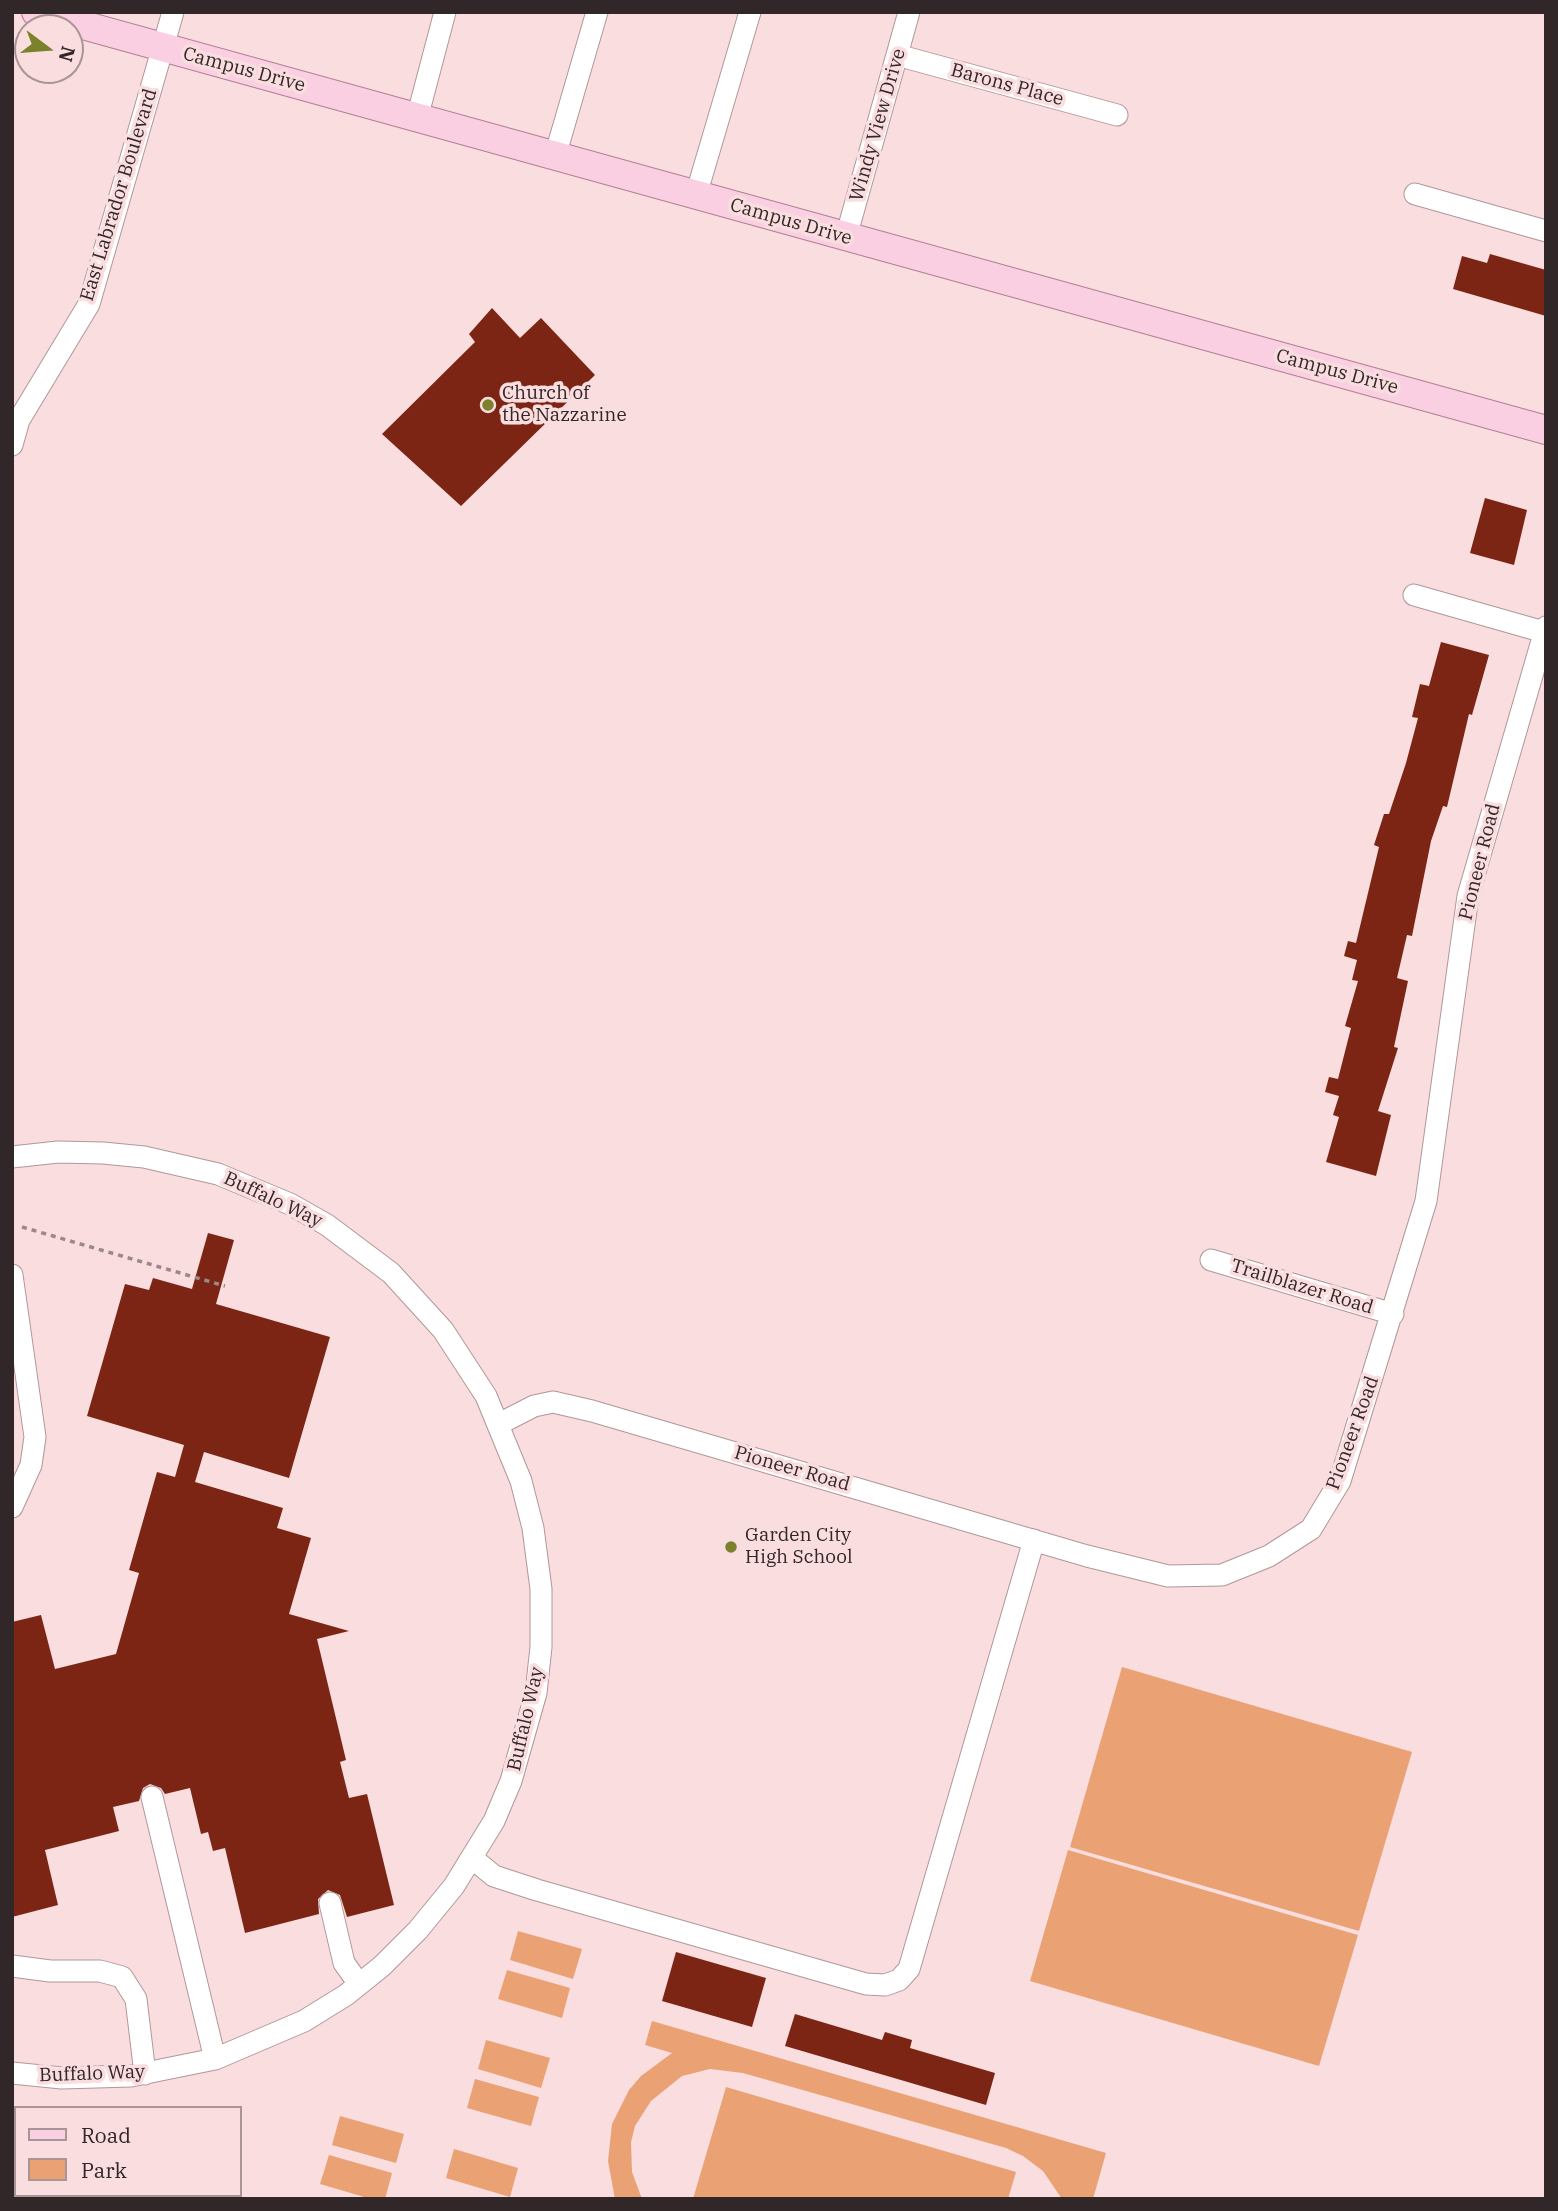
<!DOCTYPE html>
<html>
<head>
<meta charset="utf-8">
<style>
	body { margin:0 }
	#map { position:relative; width:1558px; height:2211px; overflow:hidden; background:#f9dddf; font-family:"IBM Plex Serif",serif }
	canvas { display:block }
	.frame { position:absolute; inset:0; border:14px solid #322728; pointer-events:none }
	.legend { position:absolute; left:14px; top:2106px; width:228px; height:91px; box-sizing:border-box; background:#f9dddf; border:2px solid #a99496; margin:0; padding:9px 12px; list-style:none; font-size:21px; color:#322728 }
	.legend li { display:flex; align-items:center; gap:14px; height:35px }
	.legend b { width:35px; border:2px solid #a99496 }
	.north { position:absolute; left:14px; top:14px; width:70px; height:70px; box-sizing:border-box; background:#f9dddf; border:2px solid #a99496; border-radius:50%; rotate:106deg; font-size:19px; font-weight:700; line-height:28px; text-align:center; color:#322728 }
	.north::after { content:''; display:block; margin:auto; width:24px; height:32px; background:#7c812c; clip-path:polygon(50% 0,100% 100%,50% 72%,0 100%) }
</style>
</head>
<body>
<div id="map">
<canvas width="1558" height="2211"></canvas>
<div class="frame"></div>
<ul class="legend">
<li><b style="height:9px;background:#f9cfe1"></b>Road</li>
<li><b style="height:19px;background:#eaa174"></b>Park</li>
</ul>
<div class="north">N</div>
</div>
<script>
const ctx = document.querySelector('canvas').getContext('2d');
ctx.lineJoin = 'round';
function fill(path, color) {
  ctx.fillStyle = color;
  ctx.fill(path, 'evenodd');
}
function shape(rows) {
  const path = new Path2D();
  for (const r of rows) {
    path.moveTo(r[0], r[1]);
    for (let i = 2; i < r.length; i += 2) path.lineTo(r[i], r[i + 1]);
  }
  return path;
}
function stroke(path, color, width, dash) {
  ctx.strokeStyle = color;
  ctx.lineWidth = width;
  ctx.lineCap = dash ? 'butt' : 'round';
  ctx.setLineDash(dash || []);
  ctx.stroke(path);
}
function label(font, color, halo, rows, align = 'center') {
  ctx.font = font + ' "IBM Plex Serif",serif';
  ctx.lineWidth = 7;
  ctx.setLineDash([]);
  ctx.textBaseline = 'middle';
  ctx.strokeStyle = halo;
  ctx.fillStyle = color;
  for (const [text, x, y, turn = 0] of rows) {
    ctx.save();
    ctx.translate(x, y);
    ctx.rotate((+turn || 0) * Math.PI / 180);
    ctx.textAlign = isNaN(turn) ? turn : align;
    if (halo) ctx.strokeText(text, 0, 0);
    ctx.fillText(text, 0, 0);
    ctx.restore();
  }
}
const green = shape([
	[1122,1667,1412,1752,1359,1931,1070,1847],
	[1068,1850,1358,1935,1319,2066,1030,1981],
	[518,1931,582,1949,573,1979,510,1960],
	[507,1970,570,1988,562,2018,498,1999],
	[652,2021,1106,2153,1093,2199,1062,2199,1043,2171,1023,2156,1006,2148,743,2073,710,2069,682,2076,651,2101,635,2126,631,2142,632,2172,642,2199,615,2199,608,2161,612,2124,629,2090,641,2076,672,2053,645,2045],
	[486,2040,550,2058,541,2088,478,2069],
	[475,2079,539,2097,531,2126,467,2108],
	[726,2087,1016,2172,1008,2199,693,2199],
	[340,2116,404,2134,396,2163,332,2145],
	[454,2149,518,2168,510,2197,446,2178],
	[329,2155,392,2173,385,2199,371,2199,320,2184]
]);
const building = shape([
	[1490,254,1546,270,1546,316,1453,289,1462,256,1487,263],
	[492,308,520,338,541,318,595,375,461,506,382,434,475,342,469,334],
	[1485,498,1527,510,1514,565,1470,553],
	[1441,642,1489,655,1472,715,1469,714,1447,807,1443,806,1431,841,1412,936,1407,935,1397,978,1408,981,1394,1047,1398,1048,1378,1111,1391,1115,1376,1176,1326,1162,1339,1117,1333,1115,1339,1096,1325,1092,1329,1077,1338,1079,1351,1028,1345,1026,1358,981,1352,980,1357,960,1344,956,1348,941,1356,943,1379,847,1374,845,1384,814,1389,814,1406,763,1418,718,1412,717,1420,684,1429,686],
	[208,1233,234,1240,216,1304,330,1337,289,1478,204,1452,195,1482,283,1508,277,1528,311,1538,289,1614,349,1631,317,1639,346,1760,340,1762,349,1798,367,1794,394,1905,347,1917,340,1895,328,1890,318,1899,319,1914,245,1933,225,1848,213,1851,208,1832,201,1834,190,1788,165,1794,161,1788,150,1784,143,1788,139,1801,113,1807,119,1831,45,1850,58,1905,12,1917,12,1622,41,1615,55,1669,116,1654,139,1573,129,1570,157,1472,175,1477,184,1445,87,1416,125,1284,149,1290,153,1278,192,1289],
	[676,1952,766,1978,752,2027,662,2001],
	[795,2014,882,2040,885,2032,912,2040,910,2048,995,2073,986,2105,785,2046]
]);
const path = shape([
	[22,1227,225,1286]
]);
const minor = shape([
	[897,55,1117,115],
	[417,118,445,12],
	[555,156,597,12],
	[1415,194,1546,231],
	[696,195,750,12],
	[846,237,909,12],
	[12,445,19,420,89,304,173,12],
	[1414,595,1544,632],
	[12,1157,58,1152,103,1153,144,1157,218,1174,290,1204,327,1225,391,1273,443,1330,486,1396,521,1481,533,1528,541,1589,541,1647,536,1693,511,1781,494,1821,454,1886,418,1930,382,1966,346,1995,304,2021,215,2059,131,2076,62,2078,12,2073],
	[1211,1260,1393,1314],
	[12,1275,35,1437,31,1465,12,1507],
	[499,1424,534,1406,553,1402,592,1411,1087,1556,1168,1576,1222,1575,1269,1556,1311,1529,1340,1481,1426,1201,1468,896,1546,627],
	[152,1797,215,2059],
	[472,1858,494,1876,537,1890,866,1984,885,1985,899,1980,909,1969,1034,1540],
	[330,1903,344,1963,359,1984],
	[12,1966,50,1971,100,1971,122,1977,136,1999,145,2074]
]);
const major = shape([
	[36,12,1546,430]
]);
const highway = shape([
	[12,2176,16,2177],
	[70,2195,80,2199]
]);
const markers = [
	[488,405,7,"#7c812c"],
	[731,1547,7,"#7c812c"]
];
const streetNames = [
	["Campus Drive",244,70,15],
	["Barons Place",1007,85,15],
	["Windy View Drive",878,125,-74],
	["East Labrador Boulevard",119,195,-73],
	["Campus Drive",791,222,16],
	["Campus Drive",1337,372,15],
	["Pioneer Road",1480,862,-76],
	["Buffalo Way",273,1200,25],
	["Trailblazer Road",1302,1287,17],
	["Pioneer Road",1353,1433,-70],
	["Pioneer Road",792,1469,16],
	["Buffalo Way",526,1719,-77],
	["Buffalo Way",92,2074,-2]
];
const poiNames = [
	["Church of",502,394],
	["the Nazzarine",502,416],
	["Garden City",745,1536],
	["High School",745,1558]
];
fill(green, '#eaa174');
fill(building, '#7c2515');
stroke(minor, '#b19799', 23);
stroke(major, '#b17f93', 30);
stroke(highway, '#b17f93', 33);
stroke(path, '#9c8889', 3.5, [5, 5]);
stroke(minor, '#fff', 21);
stroke(major, '#f9cfe1', 28);
stroke(highway, '#f5afcd', 32);
for (const [x, y, r, color] of markers) {
  const dot = new Path2D();
  dot.arc(x, y, r, 0, 2 * Math.PI);
  ctx.fillStyle = color;
  ctx.fill(dot);
  stroke(dot, '#f9dddf', 2.5);
}
label('19px', '#322728', '#f9dddf', streetNames);
label('19px', '#322728', '#f9dddf', poiNames, 'left');
</script>
</body>
</html>
